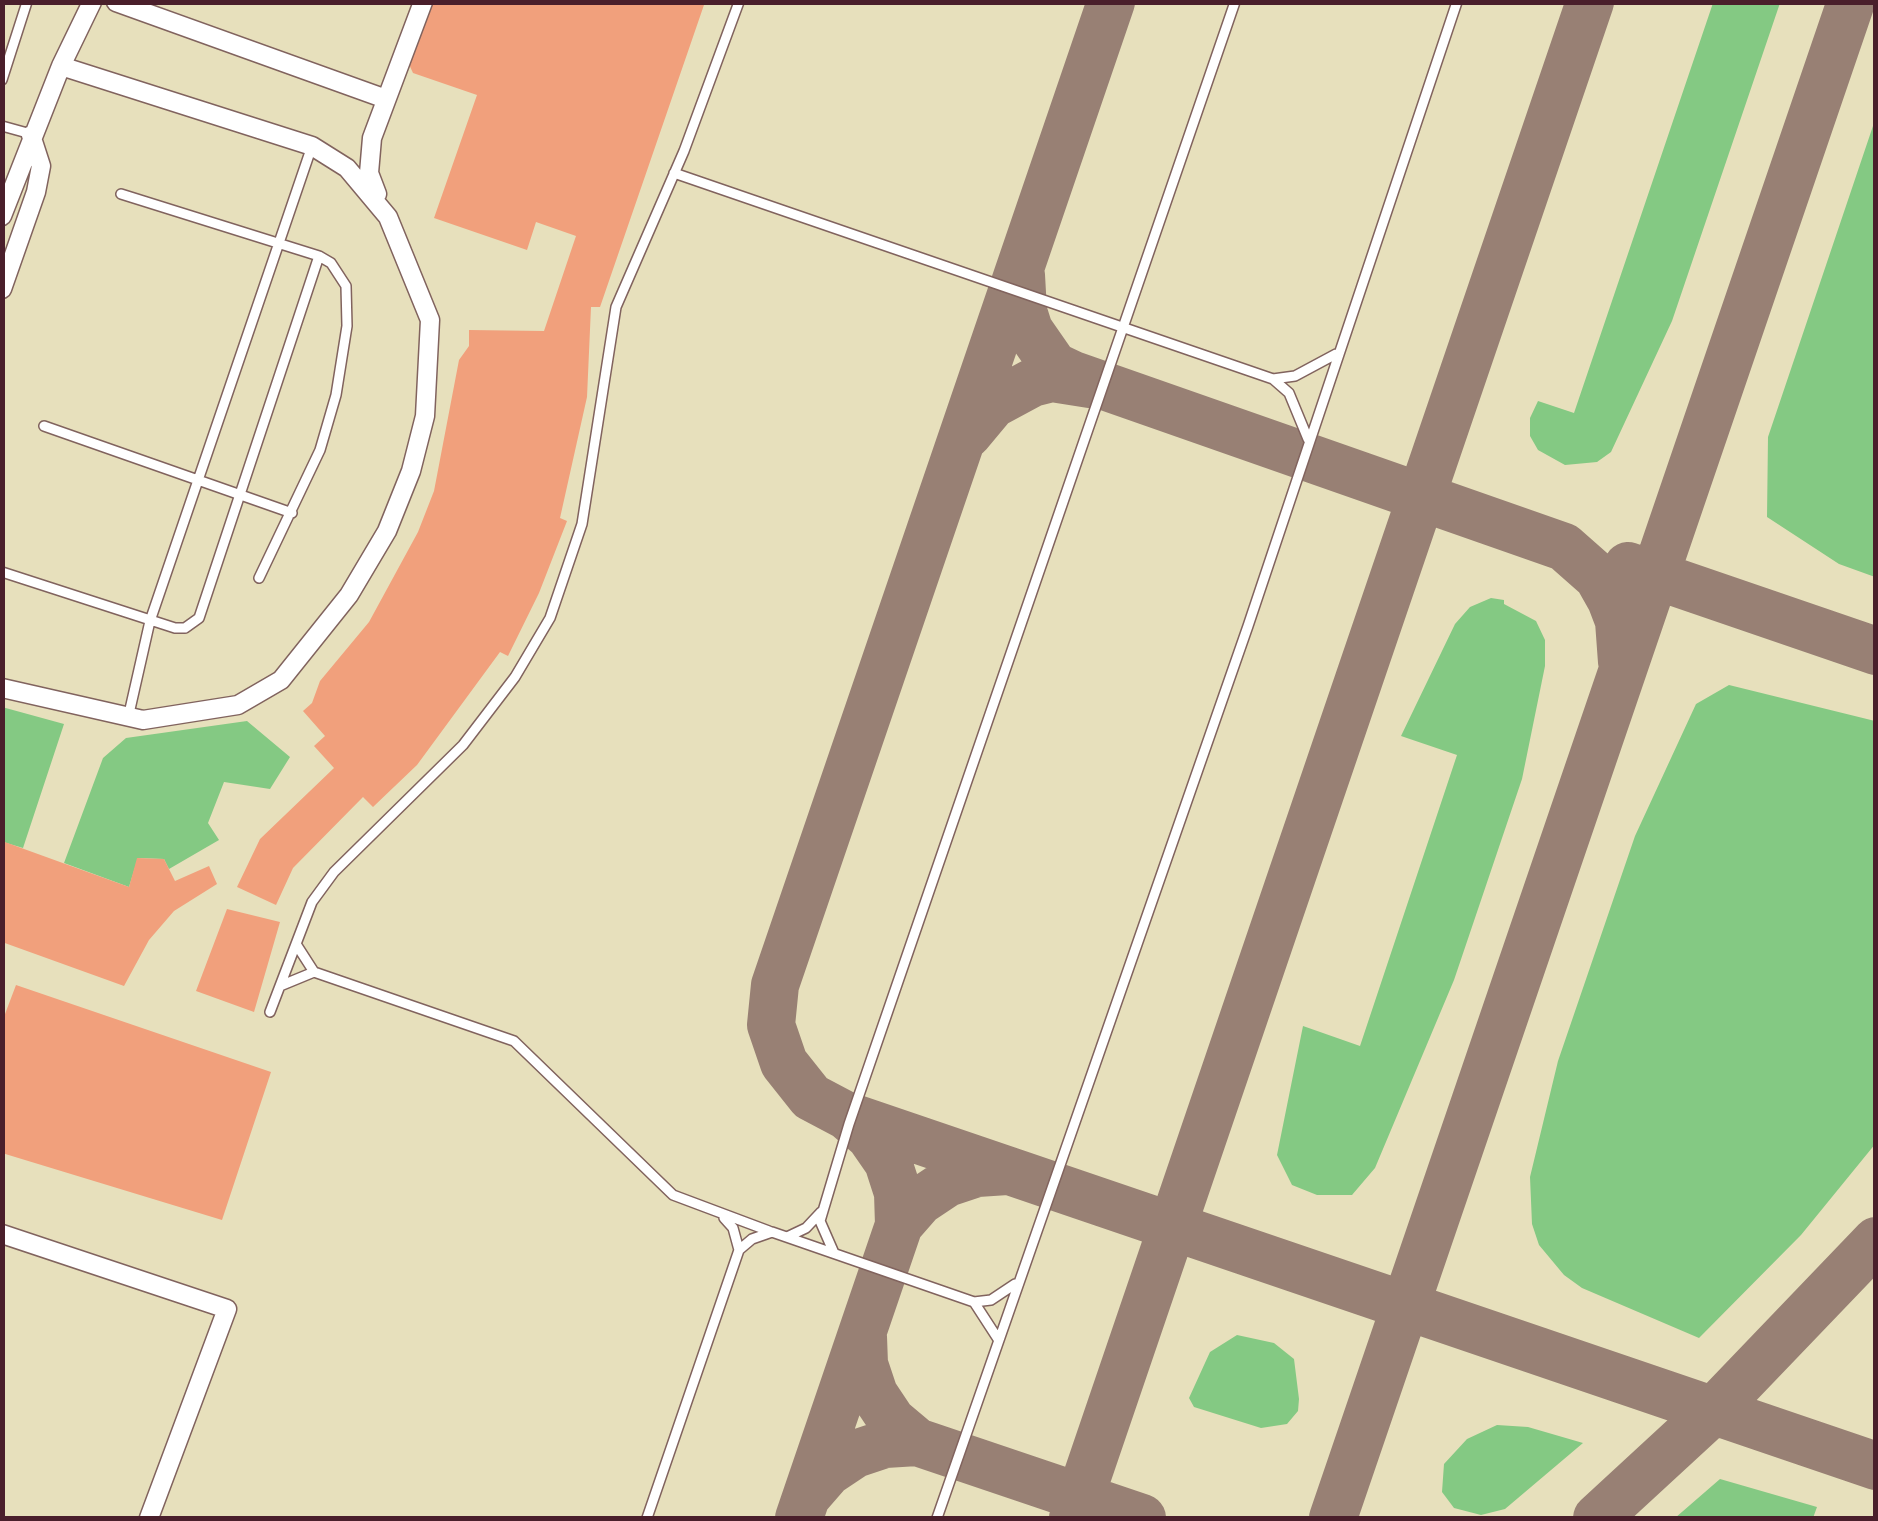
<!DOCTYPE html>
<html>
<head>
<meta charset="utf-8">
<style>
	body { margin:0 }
	#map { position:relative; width:1878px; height:1521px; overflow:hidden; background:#e7e0bc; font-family:Caveat,sans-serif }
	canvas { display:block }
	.frame { position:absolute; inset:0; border:5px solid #4a1f2b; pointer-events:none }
</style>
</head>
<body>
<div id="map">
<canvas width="1878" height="1521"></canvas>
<div class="frame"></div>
</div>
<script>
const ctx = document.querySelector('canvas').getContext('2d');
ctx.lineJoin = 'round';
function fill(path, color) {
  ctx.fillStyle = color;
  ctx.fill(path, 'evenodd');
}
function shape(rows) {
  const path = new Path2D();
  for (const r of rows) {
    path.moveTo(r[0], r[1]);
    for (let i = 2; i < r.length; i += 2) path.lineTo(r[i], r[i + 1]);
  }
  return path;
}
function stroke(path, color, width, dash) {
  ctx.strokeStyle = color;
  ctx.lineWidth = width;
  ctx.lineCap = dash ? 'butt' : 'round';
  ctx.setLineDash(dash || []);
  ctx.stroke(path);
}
const green = shape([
	[1713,3,1780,3,1672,321,1611,452,1597,462,1565,465,1538,450,1530,436,1530,418,1538,401,1574,413],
	[1875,120,1875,577,1839,564,1767,517,1768,437],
	[1491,598,1504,600,1504,604,1536,621,1545,640,1545,666,1522,779,1454,980,1375,1168,1352,1195,1317,1195,1292,1185,1277,1155,1303,1026,1360,1046,1457,755,1401,736,1455,624,1470,607],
	[1729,685,1875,721,1876,1143,1801,1235,1699,1338,1582,1288,1564,1275,1539,1245,1532,1224,1530,1177,1558,1061,1635,836,1696,704],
	[2,707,64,724,23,848,3,842],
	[247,721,290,757,270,789,224,782,208,823,219,840,169,869,164,859,138,858,129,887,64,863,103,758,126,738],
	[1237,1335,1274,1343,1294,1359,1299,1399,1298,1411,1287,1424,1261,1428,1194,1407,1189,1398,1210,1352],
	[1497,1425,1528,1427,1583,1443,1505,1509,1481,1515,1454,1508,1442,1492,1444,1464,1467,1439],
	[1720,1479,1817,1507,1813,1518,1675,1518]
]);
const taxiway = shape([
	[1111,2,775,985,771,1025,784,1063,811,1097,845,1115,1876,1466],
	[1021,275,1023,311,1029,330,1054,366,1073,375,1564,547,1598,577,1611,600,1619,621,1622,662],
	[968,434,993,404,1032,383,1052,378,1090,384],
	[1628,566,1876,651],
	[848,1117,870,1136,888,1162,898,1193,899,1225],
	[863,1337,864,1364,874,1394,892,1421,917,1442,1142,1518],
	[808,1495,828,1472,855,1454,885,1444,917,1442],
	[799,1518,899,1225,920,1201,947,1183,977,1173,1007,1171],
	[1073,1518,1590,2],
	[1333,1518,1851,2],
	[1597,1518,1713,1411,1876,1241]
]);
const building = shape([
	[428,2,705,2,600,307,591,307,587,397,560,518,567,521,539,593,508,656,500,652,417,765,373,807,363,797,293,868,276,905,237,887,260,839,334,768,314,746,325,736,303,711,312,703,320,681,369,622,418,532,434,491,459,360,469,346,469,330,544,331,576,236,536,222,527,250,434,218,477,95,413,73,407,60],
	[2,841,129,887,137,858,164,859,175,881,209,866,217,884,174,911,149,940,124,986,2,942],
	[227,909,280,922,254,1012,196,991],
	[16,985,271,1072,222,1220,2,1153,2,1022]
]);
const lane = shape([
	[2,80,27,2],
	[2,126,31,134],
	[674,173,1273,379,1295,376,1336,354],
	[121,194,319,256,331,263,346,286,347,326,336,395,320,450,259,578],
	[1273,379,1289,393,1308,439],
	[44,426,292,513],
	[2,572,175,628,185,628,199,618,319,256],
	[128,718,150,621,312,146],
	[296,944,314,972,514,1041,673,1195,769,1231],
	[280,986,314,972],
	[270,1012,312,902,334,872,463,745,515,677,550,618,582,524,616,307,684,151,739,2],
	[724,1218,733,1228,739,1250],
	[787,1237,806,1228,821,1212],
	[834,1253,820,1221,849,1124,1235,2],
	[974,1302,991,1300,1015,1284],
	[647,1518,739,1250,752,1239,772,1232,974,1302,998,1339],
	[937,1518,1248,626,1457,2]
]);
const street = shape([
	[116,2,386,99],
	[61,66,92,2],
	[377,194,369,173,372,138,423,2],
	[2,216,61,66,312,146,347,168,388,217,430,320,425,416,411,471,387,531,349,595,281,680,238,705,143,720,2,688],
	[2,289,36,192,41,166,31,135],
	[2,1234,227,1309,149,1518]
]);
fill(green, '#84c983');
stroke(taxiway, '#988074', 48);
fill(building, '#f1a07c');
stroke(lane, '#81635e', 12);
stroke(street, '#81635e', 21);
stroke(lane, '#fff', 9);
stroke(street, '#fff', 18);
</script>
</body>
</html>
